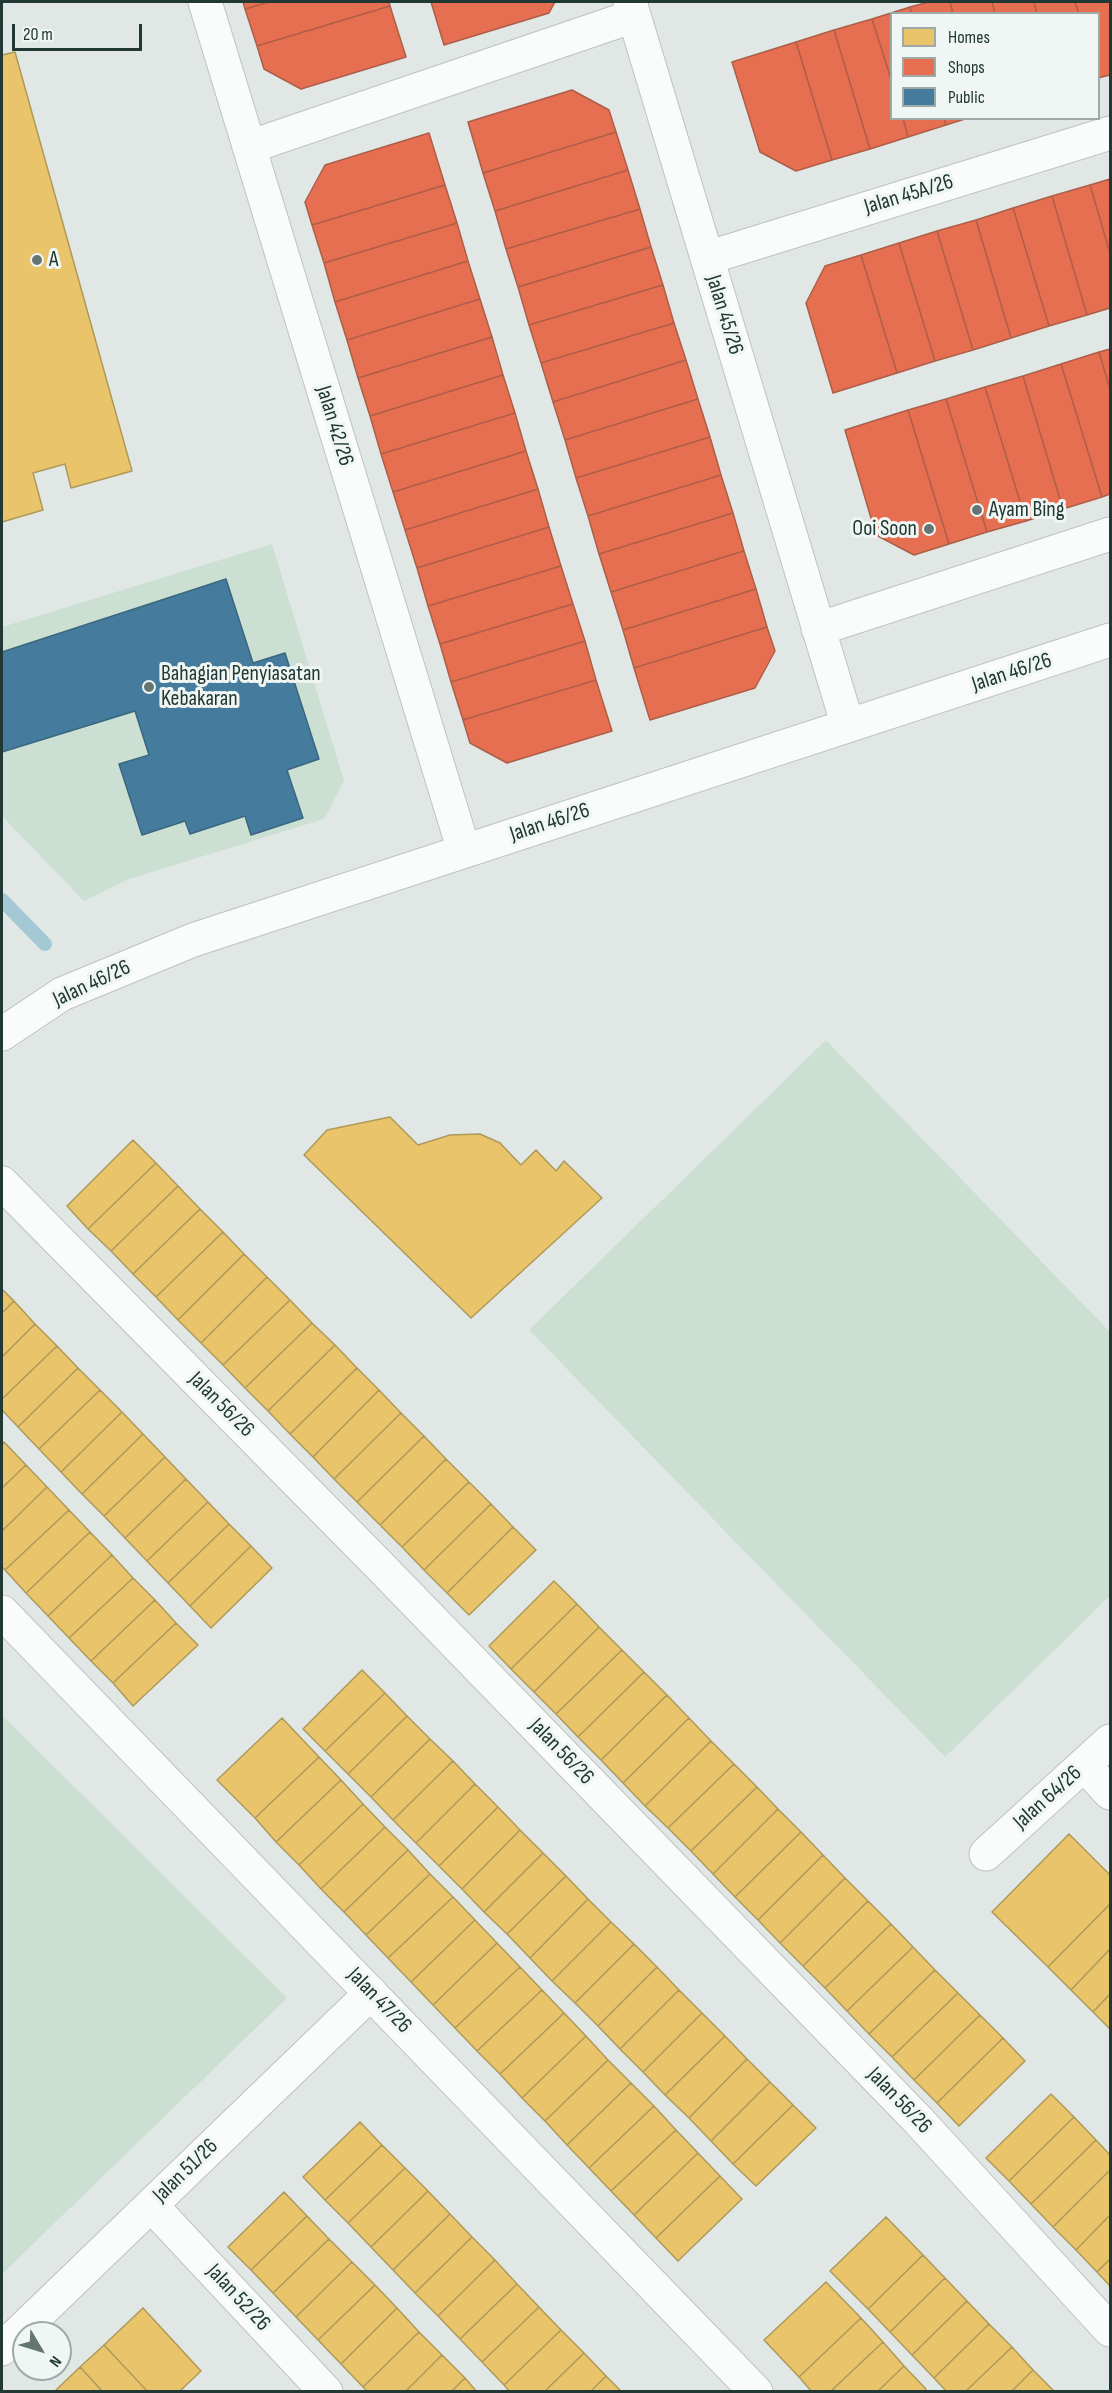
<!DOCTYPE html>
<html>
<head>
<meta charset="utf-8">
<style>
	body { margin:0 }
	#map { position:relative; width:1112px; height:2393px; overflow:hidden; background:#e1e7e5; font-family:"Sofia Sans Condensed",sans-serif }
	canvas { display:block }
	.frame { position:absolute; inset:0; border:3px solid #213834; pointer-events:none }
	.legend { position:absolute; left:890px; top:12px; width:210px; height:108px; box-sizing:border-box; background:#eff6f3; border:2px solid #9daaa7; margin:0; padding:8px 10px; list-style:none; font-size:18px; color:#213834 }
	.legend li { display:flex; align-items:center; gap:12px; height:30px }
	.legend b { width:30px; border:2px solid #9daaa7 }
	.north { position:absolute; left:12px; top:2321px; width:60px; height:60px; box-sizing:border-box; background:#eff6f3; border:2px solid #9daaa7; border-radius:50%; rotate:128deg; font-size:16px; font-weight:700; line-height:24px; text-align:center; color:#213834 }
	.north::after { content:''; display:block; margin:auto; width:21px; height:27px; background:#647572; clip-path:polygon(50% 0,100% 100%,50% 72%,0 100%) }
	.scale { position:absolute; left:12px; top:24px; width:130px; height:27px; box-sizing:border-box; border:3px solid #213834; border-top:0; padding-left:8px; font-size:18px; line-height:21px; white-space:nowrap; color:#213834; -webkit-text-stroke:4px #eff6f3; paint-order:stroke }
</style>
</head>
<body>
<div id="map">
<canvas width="1112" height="2393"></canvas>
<div class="frame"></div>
<ul class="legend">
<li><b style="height:16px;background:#e9c46a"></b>Homes</li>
<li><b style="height:16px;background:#e76f51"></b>Shops</li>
<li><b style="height:16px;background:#457b9d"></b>Public</li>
</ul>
<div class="north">N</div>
<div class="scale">20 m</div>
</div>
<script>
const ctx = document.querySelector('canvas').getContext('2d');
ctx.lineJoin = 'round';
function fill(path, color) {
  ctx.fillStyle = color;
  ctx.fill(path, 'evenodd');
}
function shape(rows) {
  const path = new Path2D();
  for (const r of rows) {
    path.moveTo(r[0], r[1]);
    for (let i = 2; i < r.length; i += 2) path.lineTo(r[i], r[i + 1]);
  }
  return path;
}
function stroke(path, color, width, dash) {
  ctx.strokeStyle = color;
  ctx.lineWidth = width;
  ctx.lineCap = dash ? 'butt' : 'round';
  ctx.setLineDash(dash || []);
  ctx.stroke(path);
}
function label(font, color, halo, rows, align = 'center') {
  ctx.font = font + ' "Sofia Sans Condensed",sans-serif';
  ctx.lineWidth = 6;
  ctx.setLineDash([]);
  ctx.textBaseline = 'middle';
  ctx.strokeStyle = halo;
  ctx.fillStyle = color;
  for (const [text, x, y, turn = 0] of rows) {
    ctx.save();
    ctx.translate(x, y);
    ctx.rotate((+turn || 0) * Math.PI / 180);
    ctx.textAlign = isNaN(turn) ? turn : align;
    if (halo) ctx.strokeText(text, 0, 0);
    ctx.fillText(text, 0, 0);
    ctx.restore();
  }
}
const green = shape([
	[272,544,344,781,324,819,129,879,84,901,2,816,2,627],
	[826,1040,1110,1332,1110,1596,945,1757,529,1330],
	[2,1715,287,1998,2,2274]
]);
const homes = shape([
	[15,52,132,471,71,488,65,464,33,473,43,510,2,522,2,55,15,52],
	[390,1117,418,1145,450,1135,480,1134,500,1143,521,1165,536,1150,556,1171,564,1161,602,1198,471,1318,304,1155,327,1130,390,1117],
	[133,1140,156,1163,88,1229,67,1206,133,1140],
	[156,1163,178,1186,111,1251,88,1229,156,1163],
	[178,1186,200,1209,133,1274,111,1251,178,1186],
	[200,1209,223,1232,156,1297,133,1274,200,1209],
	[223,1232,244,1254,178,1320,156,1297,223,1232],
	[244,1254,267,1277,201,1343,178,1320,244,1254],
	[267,1277,290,1300,223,1365,201,1343,267,1277],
	[2,1289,14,1301,2,1313,2,1289],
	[290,1300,312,1323,245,1388,223,1365,290,1300],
	[14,1301,35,1324,2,1357,2,1313,14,1301],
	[312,1323,335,1345,268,1411,245,1388,312,1323],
	[35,1324,57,1346,2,1399,2,1357,35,1324],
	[335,1345,357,1368,290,1434,268,1411,335,1345],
	[57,1346,78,1368,18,1427,2,1410,2,1399,57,1346],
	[78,1368,100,1390,39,1449,18,1427,78,1368],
	[357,1368,379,1390,313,1457,290,1434,357,1368],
	[100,1390,122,1412,61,1472,39,1449,100,1390],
	[379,1390,401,1413,334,1479,313,1457,379,1390],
	[122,1412,143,1434,82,1494,61,1472,122,1412],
	[401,1413,424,1436,357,1502,334,1479,401,1413],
	[143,1434,165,1457,104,1516,82,1494,143,1434],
	[424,1436,446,1459,380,1525,357,1502,424,1436],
	[4,1442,26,1465,2,1488,2,1445,4,1442],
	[165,1457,186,1479,125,1538,104,1516,165,1457],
	[446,1459,469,1482,402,1547,380,1525,446,1459],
	[26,1465,47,1487,2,1531,2,1488,26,1465],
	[186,1479,208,1502,147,1561,125,1538,186,1479],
	[469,1482,491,1504,424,1570,402,1547,469,1482],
	[47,1487,69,1510,5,1570,2,1567,2,1531,47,1487],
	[208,1502,229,1524,168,1583,147,1561,208,1502],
	[491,1504,513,1527,447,1593,424,1570,491,1504],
	[69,1510,90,1532,26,1593,5,1570,69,1510],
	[229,1524,251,1546,190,1606,168,1583,229,1524],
	[513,1527,536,1550,469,1615,447,1593,513,1527],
	[90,1532,112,1555,48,1616,26,1593,90,1532],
	[251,1546,272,1568,211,1628,190,1606,251,1546],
	[112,1555,133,1578,69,1638,48,1616,112,1555],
	[133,1578,155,1600,91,1661,69,1638,133,1578],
	[554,1581,577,1604,511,1669,489,1646,554,1581],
	[155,1600,176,1623,113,1683,91,1661,155,1600],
	[577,1604,599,1627,534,1692,511,1669,577,1604],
	[176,1623,198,1645,133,1706,113,1683,176,1623],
	[599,1627,622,1650,556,1714,534,1692,599,1627],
	[622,1650,644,1672,578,1737,556,1714,622,1650],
	[362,1670,385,1693,325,1751,303,1729,362,1670],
	[644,1672,667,1695,601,1760,578,1737,644,1672],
	[385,1693,407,1716,348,1774,325,1751,385,1693],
	[667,1695,689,1718,623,1783,601,1760,667,1695],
	[407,1716,430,1739,371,1797,348,1774,407,1716],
	[282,1718,319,1757,255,1818,217,1780,282,1718],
	[689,1718,711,1741,645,1806,623,1783,689,1718],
	[430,1739,453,1761,393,1820,371,1797,430,1739],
	[711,1741,734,1764,668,1828,645,1806,711,1741],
	[319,1757,341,1780,276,1842,255,1818,319,1757],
	[453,1761,475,1784,416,1843,393,1820,453,1761],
	[734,1764,757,1787,691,1851,668,1828,734,1764],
	[341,1780,363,1804,299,1865,276,1842,341,1780],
	[475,1784,498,1807,439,1866,416,1843,475,1784],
	[757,1787,778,1809,713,1874,691,1851,757,1787],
	[363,1804,385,1827,321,1889,299,1865,363,1804],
	[498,1807,520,1830,462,1889,439,1866,498,1807],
	[778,1809,801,1832,735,1897,713,1874,778,1809],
	[385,1827,408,1850,344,1912,321,1889,385,1827],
	[520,1830,543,1853,484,1912,462,1889,520,1830],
	[801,1832,823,1855,758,1920,735,1897,801,1832],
	[1069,1834,1110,1875,1110,1904,1048,1967,992,1912,1069,1834],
	[408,1850,430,1874,366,1935,344,1912,408,1850],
	[543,1853,566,1876,507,1934,484,1912,543,1853],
	[823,1855,845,1878,780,1943,758,1920,823,1855],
	[430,1874,453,1897,388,1958,366,1935,430,1874],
	[566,1876,588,1899,530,1958,507,1934,566,1876],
	[845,1878,868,1901,803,1966,780,1943,845,1878],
	[453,1897,475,1920,411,1982,388,1958,453,1897],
	[588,1899,611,1922,552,1981,530,1958,588,1899],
	[868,1901,891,1924,825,1988,803,1966,868,1901],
	[1110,1904,1110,1949,1071,1990,1048,1967,1110,1904],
	[475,1920,497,1943,433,2005,411,1982,475,1920],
	[611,1922,634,1944,575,2003,552,1981,611,1922],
	[891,1924,913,1947,847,2011,825,1988,891,1924],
	[497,1943,520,1967,455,2028,433,2005,497,1943],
	[634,1944,657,1967,598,2026,575,2003,634,1944],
	[913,1947,935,1970,869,2034,847,2011,913,1947],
	[1110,1949,1110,1994,1093,2012,1071,1990,1110,1949],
	[520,1967,542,1990,477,2051,455,2028,520,1967],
	[657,1967,679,1990,620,2049,598,2026,657,1967],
	[935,1970,958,1993,892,2057,869,2034,935,1970],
	[542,1990,564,2013,500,2074,477,2051,542,1990],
	[679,1990,702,2013,643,2072,620,2049,679,1990],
	[958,1993,980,2015,914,2080,892,2057,958,1993],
	[1110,1994,1110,2029,1093,2012,1110,1994],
	[564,2013,586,2036,522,2098,500,2074,564,2013],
	[702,2013,725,2036,665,2095,643,2072,702,2013],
	[980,2015,1003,2038,937,2103,914,2080,980,2015],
	[586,2036,608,2060,545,2121,522,2098,586,2036],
	[725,2036,747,2059,689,2118,665,2095,725,2036],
	[1003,2038,1025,2061,959,2126,937,2103,1003,2038],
	[747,2059,770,2082,711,2141,689,2118,747,2059],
	[608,2060,631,2083,567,2145,545,2121,608,2060],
	[770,2082,793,2105,733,2164,711,2141,770,2082],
	[631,2083,654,2106,589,2168,567,2145,631,2083],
	[1051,2094,1074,2117,1009,2181,986,2158,1051,2094],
	[793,2105,816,2128,756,2186,733,2164,793,2105],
	[654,2106,676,2130,611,2191,589,2168,654,2106],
	[1074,2117,1096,2140,1031,2204,1009,2181,1074,2117],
	[360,2122,382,2145,325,2200,303,2177,360,2122],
	[676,2130,698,2153,634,2215,611,2191,676,2130],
	[1096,2140,1110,2155,1110,2170,1053,2227,1031,2204,1096,2140],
	[382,2145,405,2168,348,2223,325,2200,382,2145],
	[698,2153,720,2176,656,2238,634,2215,698,2153],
	[405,2168,428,2191,371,2247,348,2223,405,2168],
	[1110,2170,1110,2215,1076,2250,1053,2227,1110,2170],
	[720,2176,742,2199,678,2261,656,2238,720,2176],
	[428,2191,450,2214,393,2270,371,2247,428,2191],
	[284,2192,307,2216,251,2270,228,2247,284,2192],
	[450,2214,472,2237,415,2293,393,2270,450,2214],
	[1110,2215,1110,2259,1097,2272,1076,2250,1110,2215],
	[307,2216,329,2239,273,2293,251,2270,307,2216],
	[886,2217,923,2255,868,2309,830,2271,886,2217],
	[472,2237,495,2260,438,2316,415,2293,472,2237],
	[329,2239,352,2262,296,2317,273,2293,329,2239],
	[923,2255,945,2278,890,2332,868,2309,923,2255],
	[1110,2259,1110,2286,1097,2272,1110,2259],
	[495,2260,517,2284,460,2339,438,2316,495,2260],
	[352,2262,375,2285,318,2340,296,2317,352,2262],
	[945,2278,967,2301,912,2355,890,2332,945,2278],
	[826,2282,861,2318,799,2377,764,2340,826,2282],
	[517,2284,539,2307,482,2362,460,2339,517,2284],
	[375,2285,397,2308,341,2364,318,2340,375,2285],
	[967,2301,989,2324,934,2378,912,2355,967,2301],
	[539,2307,561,2330,504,2385,482,2362,539,2307],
	[143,2308,201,2371,179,2392,148,2392,104,2345,143,2308],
	[397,2308,419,2332,363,2387,341,2364,397,2308],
	[861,2318,883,2342,830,2392,812,2392,799,2377,861,2318],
	[989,2324,1012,2347,965,2392,947,2392,934,2378,989,2324],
	[561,2330,584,2353,544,2392,510,2392,504,2385,561,2330],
	[419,2332,442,2355,405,2392,368,2392,363,2387,419,2332],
	[883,2342,904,2366,877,2392,830,2392,883,2342],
	[104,2345,148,2392,103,2392,80,2367,104,2345],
	[1012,2347,1033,2370,1011,2392,965,2392,1012,2347],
	[584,2353,606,2376,590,2392,544,2392,584,2353],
	[442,2355,465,2378,451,2392,405,2392,442,2355],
	[904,2366,926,2389,924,2392,877,2392,904,2366],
	[80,2367,103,2392,58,2392,56,2390,80,2367],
	[1033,2370,1055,2392,1011,2392,1033,2370],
	[606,2376,622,2392,590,2392,606,2376],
	[465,2378,477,2392,451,2392,465,2378]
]);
const shops = shape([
	[243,2,269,2,245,9,243,2],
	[269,2,389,2,390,6,257,46,245,9,269,2],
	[431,2,555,2,549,13,444,45,431,2],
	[929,2,950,2,953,14,912,14,910,7,929,2],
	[950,2,992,2,995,14,953,14,950,2],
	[992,2,1034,2,1037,14,995,14,992,2],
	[1034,2,1075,2,1079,14,1037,14,1034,2],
	[1075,2,1110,2,1110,75,1098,78,1098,14,1079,14,1075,2],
	[390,6,406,57,301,89,264,69,257,46,390,6],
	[910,7,912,14,892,14,892,82,872,19,910,7],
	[872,19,892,82,892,118,903,118,908,137,870,149,834,30,872,19],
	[834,30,870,149,832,160,796,42,834,30],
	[796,42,832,160,796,171,760,152,732,62,796,42],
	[572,90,609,110,616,132,483,173,468,122,572,90],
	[903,118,944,118,946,125,908,137,903,118],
	[944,118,968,118,946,125,944,118],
	[616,132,628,170,495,211,483,173,616,132],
	[429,133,445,185,312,225,305,202,325,165,429,133],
	[628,170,640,209,506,249,495,211,628,170],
	[1110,179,1110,253,1090,185,1110,179],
	[445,185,457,223,324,263,312,225,445,185],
	[1090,185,1110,253,1110,308,1087,315,1052,196,1090,185],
	[1052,196,1087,315,1049,326,1013,208,1052,196],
	[1013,208,1049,326,1011,338,976,220,1013,208],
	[640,209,651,247,518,287,506,249,640,209],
	[976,220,1011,338,973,350,937,231,976,220],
	[457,223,468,261,335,302,324,263,457,223],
	[937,231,973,350,935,361,899,243,937,231],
	[899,243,935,361,897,373,861,255,899,243],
	[651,247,663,285,529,325,518,287,651,247],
	[861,255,897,373,833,393,806,303,825,266,861,255],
	[468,261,480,299,347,340,335,302,468,261],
	[663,285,674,323,541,363,529,325,663,285],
	[480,299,492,337,358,378,347,340,480,299],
	[674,323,686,360,553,402,541,363,674,323],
	[492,337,503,375,370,416,358,378,492,337],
	[1110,349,1110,389,1099,352,1110,349],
	[1099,352,1110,389,1110,494,1102,497,1061,364,1099,352],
	[686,360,698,399,565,440,553,402,686,360],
	[1061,364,1102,497,1063,509,1023,376,1061,364],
	[503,375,515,413,381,454,370,416,503,375],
	[1023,376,1063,509,1026,521,985,387,1023,376],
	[985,387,1026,521,987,532,946,399,985,387],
	[698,399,710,437,576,478,565,440,698,399],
	[946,399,987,532,949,544,908,410,946,399],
	[908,410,949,544,914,555,876,535,845,430,908,410],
	[515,413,526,451,393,492,381,454,515,413],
	[710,437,721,475,588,516,576,478,710,437],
	[526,451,538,489,405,530,393,492,526,451],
	[721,475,733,513,599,554,588,516,721,475],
	[538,489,549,527,417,568,405,530,538,489],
	[733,513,744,551,611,592,599,554,733,513],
	[549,527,561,566,428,606,417,568,549,527],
	[744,551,756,589,623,630,611,592,744,551],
	[561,566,573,604,440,644,428,606,561,566],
	[756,589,767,627,634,668,623,630,756,589],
	[573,604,585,641,451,682,440,644,573,604],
	[767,627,775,651,755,688,650,720,634,668,767,627],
	[585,641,596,680,463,720,451,682,585,641],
	[596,680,612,731,507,763,470,743,463,720,596,680]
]);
const public = shape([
	[226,579,253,663,285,653,319,759,287,770,303,818,251,835,245,816,190,834,185,821,142,835,119,764,149,755,135,711,2,752,2,652,226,579]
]);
const stream = shape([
	[2,900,45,944]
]);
const street = shape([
	[205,2,464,851],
	[630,2,848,726],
	[249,147,634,16],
	[707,258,1110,133],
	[818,629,1110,534],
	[2,1034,62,994,193,940,1110,640],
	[2,1183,378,1564,918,2120,1110,2330],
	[2,1612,756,2392],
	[1084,1765,1110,1793],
	[986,1854,1110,1741],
	[151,2205,326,2392],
	[2,2349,371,1993]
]);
const markers = [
	[37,260,6,"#647572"],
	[977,510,6,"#647572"],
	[929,529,6,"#647572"],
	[149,687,6,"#647572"]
];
const streetNames = [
	["Jalan 45A/26",909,195,-17],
	["Jalan 45/26",724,315,73],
	["Jalan 42/26",334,426,73],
	["Jalan 46/26",1012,673,-18],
	["Jalan 46/26",550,823,-18],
	["Jalan 46/26",92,984,-25],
	["Jalan 56/26",221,1405,45],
	["Jalan 56/26",561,1752,46],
	["Jalan 64/26",1048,1798,-42],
	["Jalan 47/26",379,2001,46],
	["Jalan 56/26",899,2101,46],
	["Jalan 51/26",186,2171,-44],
	["Jalan 52/26",238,2298,47]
];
const poiNames = [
	["A",49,260],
	["Ayam Bing",989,510],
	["Ooi Soon",917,529,"right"],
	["Bahagian Penyiasatan",161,674],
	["Kebakaran",161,699]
];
fill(green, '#cbe0d3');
fill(homes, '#e9c46a');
stroke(homes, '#ad9a5a', 1.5);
fill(shops, '#e76f51');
stroke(shops, '#ac5e48', 1.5);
fill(public, '#457b9d');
stroke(public, '#3a677e', 1.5);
stroke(stream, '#a4c9d4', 14);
stroke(street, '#bec3c2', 35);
stroke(street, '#fafbfb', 33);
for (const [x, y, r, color] of markers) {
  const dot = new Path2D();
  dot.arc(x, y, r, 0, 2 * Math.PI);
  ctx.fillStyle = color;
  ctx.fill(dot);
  stroke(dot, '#eff6f3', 2);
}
label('22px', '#213834', '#eff6f3', streetNames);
label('22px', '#213834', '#eff6f3', poiNames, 'left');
</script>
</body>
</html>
